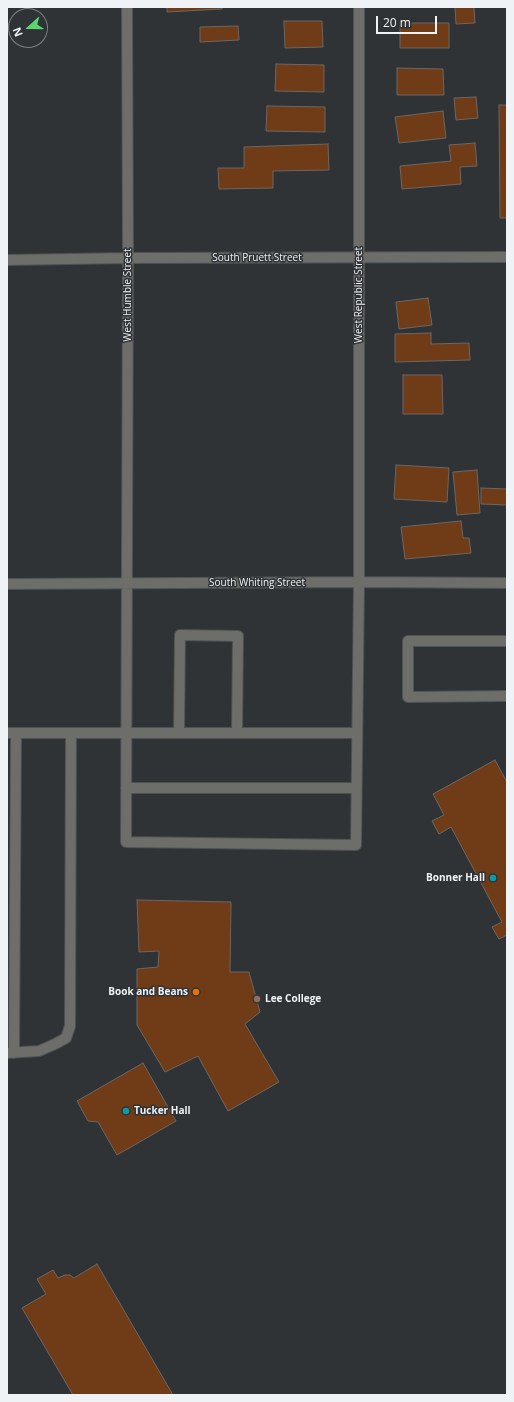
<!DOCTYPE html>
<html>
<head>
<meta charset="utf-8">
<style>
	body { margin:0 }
	#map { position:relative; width:514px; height:1402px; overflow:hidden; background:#2f3336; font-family:"Open Sans",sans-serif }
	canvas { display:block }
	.frame { position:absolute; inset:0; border:8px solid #f0f3f5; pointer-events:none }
	.north { position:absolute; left:8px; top:8px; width:40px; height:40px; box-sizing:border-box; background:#2f3336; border:1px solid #7c8082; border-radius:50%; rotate:249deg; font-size:11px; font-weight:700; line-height:16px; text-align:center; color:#f0f3f5 }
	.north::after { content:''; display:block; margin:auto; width:14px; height:18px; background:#5ad56f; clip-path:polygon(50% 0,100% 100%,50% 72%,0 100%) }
	.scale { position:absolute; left:376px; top:16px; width:61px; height:18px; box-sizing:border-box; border:2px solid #f0f3f5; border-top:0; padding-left:5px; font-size:12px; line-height:14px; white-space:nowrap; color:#f0f3f5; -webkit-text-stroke:3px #2f3336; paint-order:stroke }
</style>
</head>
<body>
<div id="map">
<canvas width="514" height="1402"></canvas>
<div class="frame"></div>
<div class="north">N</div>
<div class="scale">20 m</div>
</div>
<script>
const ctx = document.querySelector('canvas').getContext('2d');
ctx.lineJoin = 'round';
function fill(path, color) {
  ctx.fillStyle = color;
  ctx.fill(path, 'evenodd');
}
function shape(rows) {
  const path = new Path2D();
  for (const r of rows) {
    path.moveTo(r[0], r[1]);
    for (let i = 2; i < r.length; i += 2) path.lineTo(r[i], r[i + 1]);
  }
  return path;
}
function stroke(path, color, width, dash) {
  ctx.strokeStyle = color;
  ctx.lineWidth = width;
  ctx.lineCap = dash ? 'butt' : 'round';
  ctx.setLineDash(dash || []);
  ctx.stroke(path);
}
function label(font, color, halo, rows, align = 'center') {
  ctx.font = font + ' "Open Sans",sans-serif';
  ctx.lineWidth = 3;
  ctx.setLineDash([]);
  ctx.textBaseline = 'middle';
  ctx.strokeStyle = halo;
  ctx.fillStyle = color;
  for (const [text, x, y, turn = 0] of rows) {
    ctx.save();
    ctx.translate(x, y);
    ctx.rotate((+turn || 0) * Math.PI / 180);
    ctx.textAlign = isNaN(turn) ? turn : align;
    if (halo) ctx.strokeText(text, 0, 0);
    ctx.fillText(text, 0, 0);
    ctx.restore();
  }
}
const building = shape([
	[167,7,222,7,222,9,167,12,167,7],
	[455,7,474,7,475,23,456,24,455,7],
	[284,21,322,21,323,47,285,48,284,21],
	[400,23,449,23,449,48,400,48,400,23],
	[238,26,239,40,200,42,200,27,238,26],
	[276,64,324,65,324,92,275,91,276,64],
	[397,68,443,69,444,95,397,95,397,68],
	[476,97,478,118,456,120,454,98,476,97],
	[499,105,507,105,507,218,500,218,499,105],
	[267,106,325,107,325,132,266,131,267,106],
	[443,111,446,138,399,143,395,117,443,111],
	[475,143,477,166,460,167,461,184,402,189,400,166,451,161,449,145,475,143],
	[328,144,329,170,273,171,273,188,219,189,218,168,244,168,244,147,328,144],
	[428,298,432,325,399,329,396,302,428,298],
	[431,333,431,344,469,343,470,360,395,362,395,334,431,333],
	[403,375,442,375,443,414,403,414,403,375],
	[396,465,449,468,447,502,394,499,396,465],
	[477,470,480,513,457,515,453,472,477,470],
	[481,488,507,489,507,505,481,504,481,488],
	[461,521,463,538,469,538,471,553,405,559,401,527,461,521],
	[495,760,507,782,507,935,499,939,492,927,502,922,451,827,439,834,432,821,444,815,433,794,495,760],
	[137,900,231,902,230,972,249,972,260,1012,245,1024,279,1082,228,1111,198,1056,165,1072,137,1025,137,969,158,967,159,951,139,952,137,900],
	[143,1063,176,1121,117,1155,98,1122,88,1121,77,1101,143,1063],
	[97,1264,173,1395,73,1395,22,1308,46,1294,37,1279,53,1270,58,1278,65,1275,70,1275,74,1278,97,1264]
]);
const minor = shape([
	[127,7,128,258,126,842,356,845,359,582,359,7],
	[7,260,128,258,507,257],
	[7,584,359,582,507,583],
	[507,641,408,641,408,697,507,696],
	[7,733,357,733],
	[179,733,180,635,238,636,237,733],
	[126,788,356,788],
	[7,1053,39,1051,55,1044,66,1038,70,1026,71,733],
	[14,1053,16,733]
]);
const markers = [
	[493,878,4,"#0f9aa8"],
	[196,992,4,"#e8710a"],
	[257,999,4,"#8d6e63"],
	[126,1111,4,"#0f9aa8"]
];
const streetNames = [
	["South Pruett Street",257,258],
	["West Humble Street",128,295,-90],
	["West Republic Street",359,295,-90],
	["South Whiting Street",257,583]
];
const poiNames = [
	["Bonner Hall",485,878],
	["Book and Beans",188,992],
	["Lee College",265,999,"left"],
	["Tucker Hall",134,1111,"left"]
];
fill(building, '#6f3c17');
stroke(building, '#6c6764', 1);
stroke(minor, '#4e5255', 12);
stroke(minor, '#6d6d6a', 10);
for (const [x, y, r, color] of markers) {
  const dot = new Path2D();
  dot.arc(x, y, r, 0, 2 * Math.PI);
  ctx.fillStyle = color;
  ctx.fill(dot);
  stroke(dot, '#2f3336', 1.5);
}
label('10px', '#f0f3f5', '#2f3336', streetNames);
label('bold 10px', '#f0f3f5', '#2f3336', poiNames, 'right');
</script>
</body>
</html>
